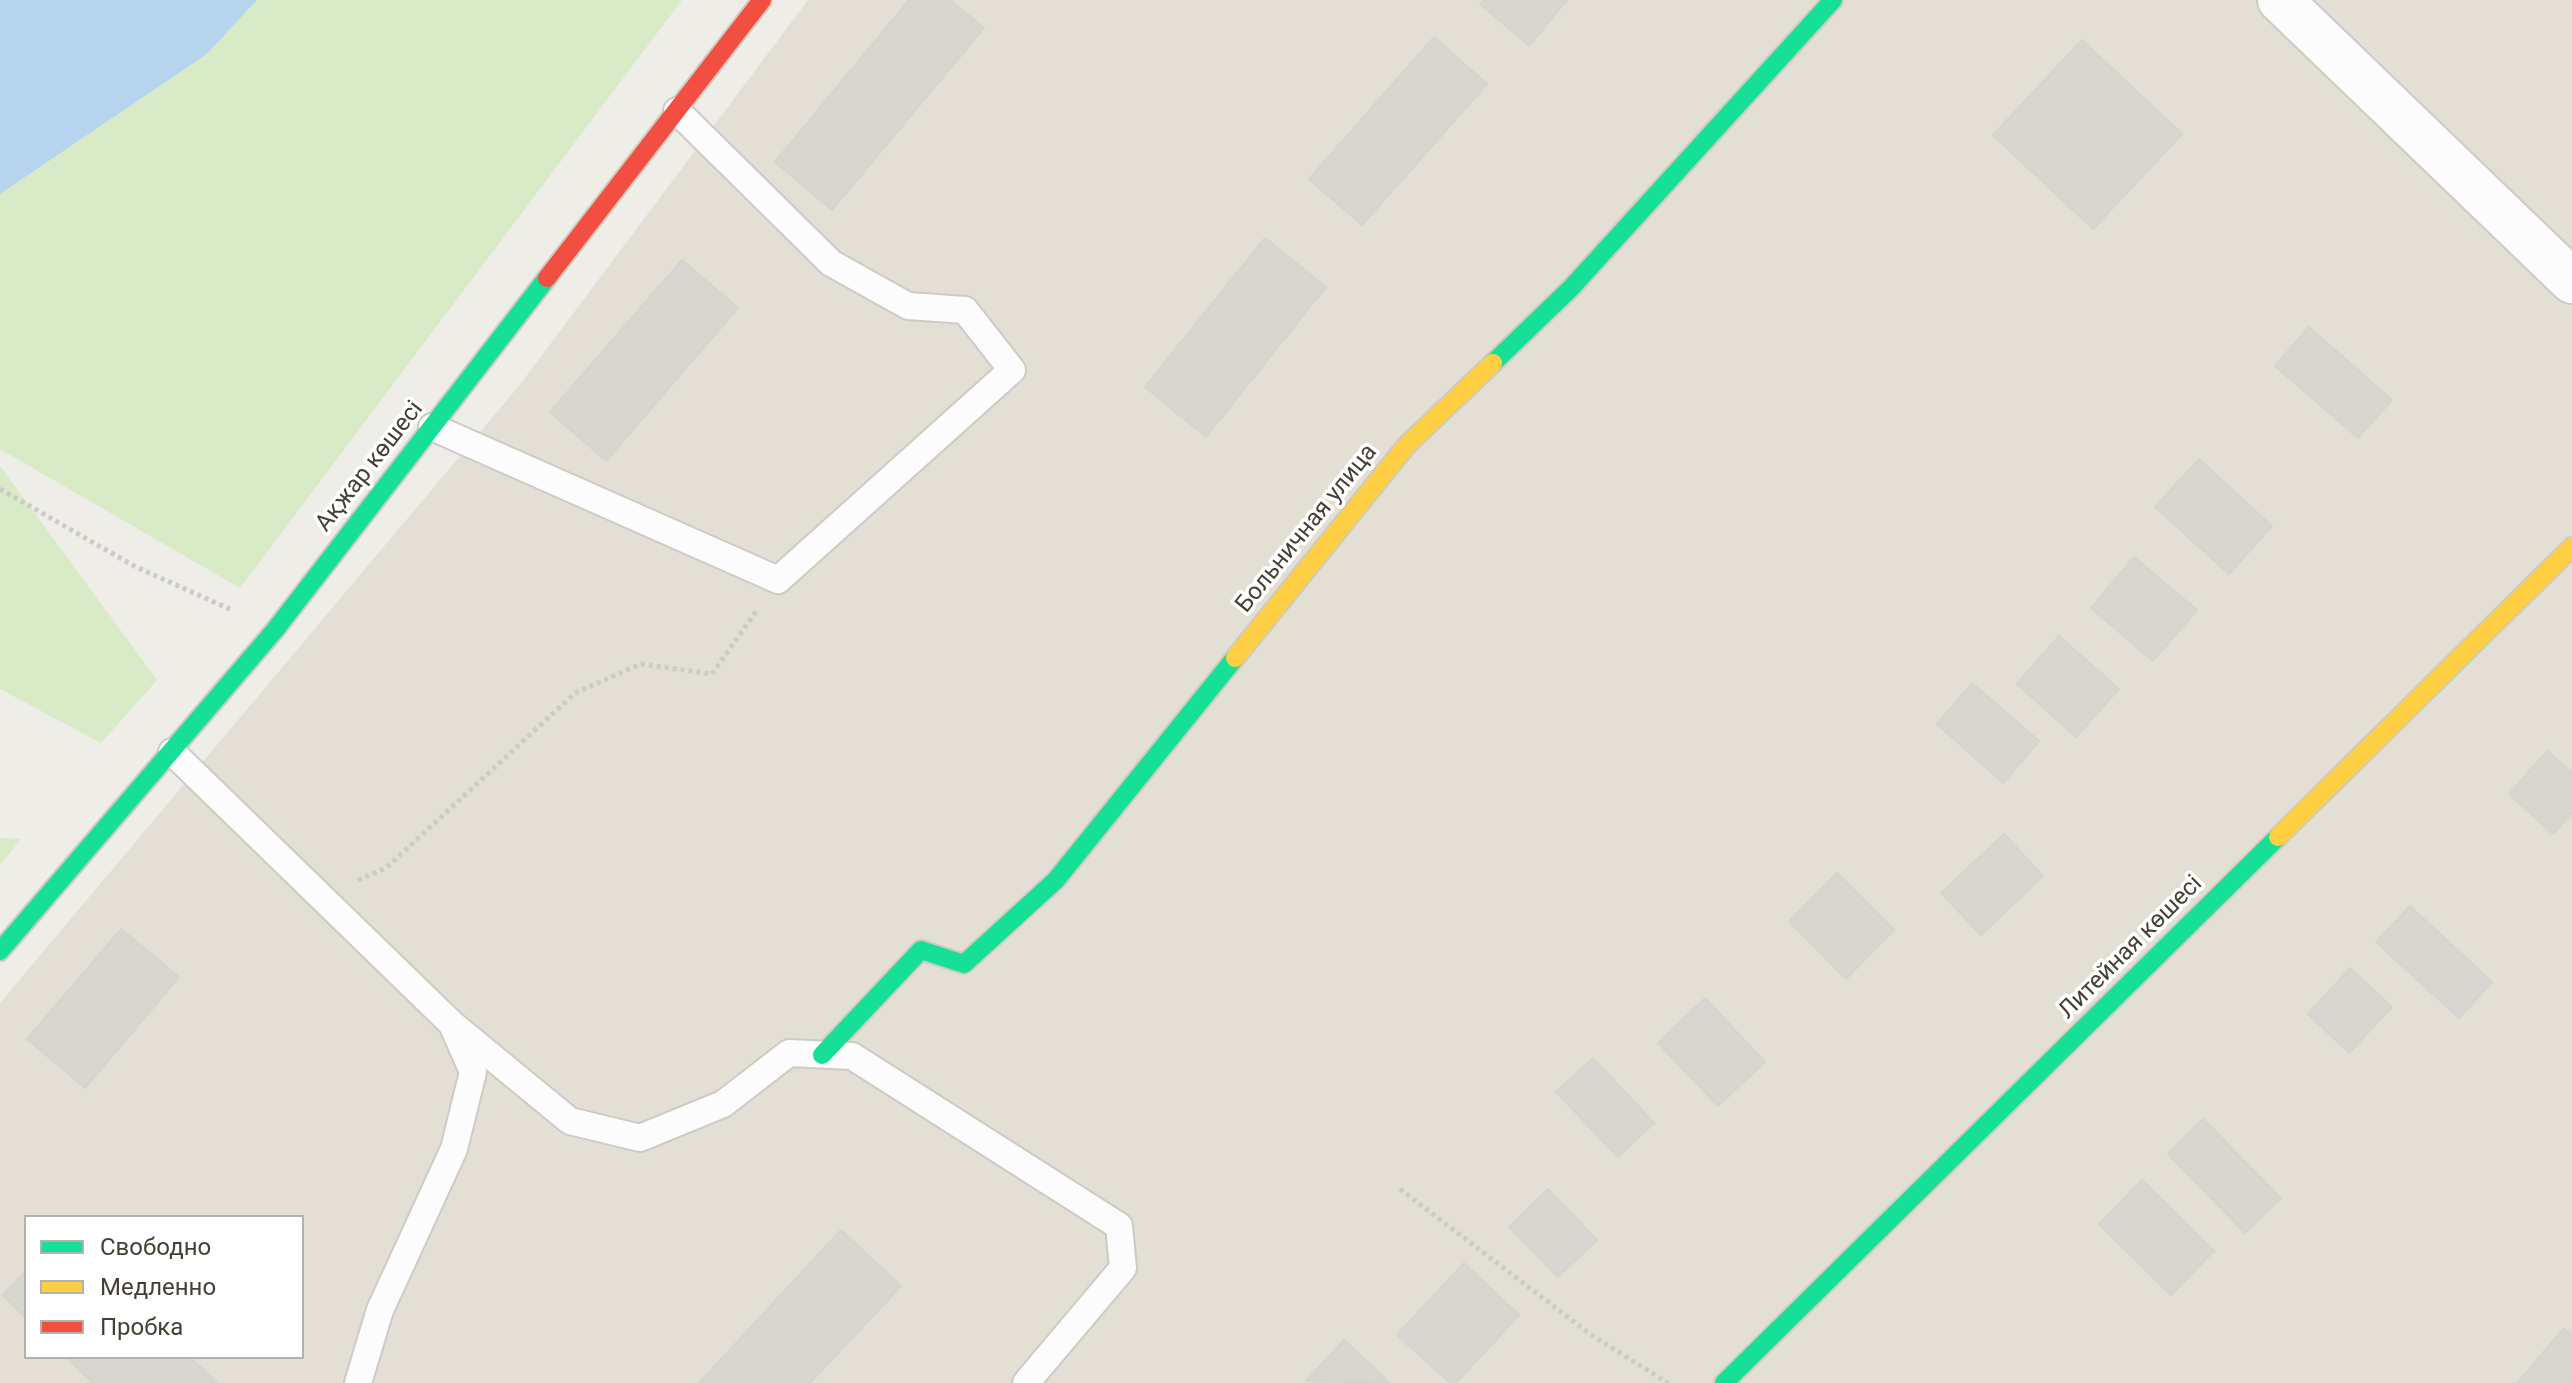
<!DOCTYPE html>
<html>
<head>
<meta charset="utf-8">
<style>
	body { margin:0 }
	#map { position:relative; width:2572px; height:1383px; overflow:hidden; background:#eeede8; font-family:Roboto,sans-serif }
	canvas { display:block }
	.legend { position:absolute; left:24px; top:1215px; width:280px; height:144px; box-sizing:border-box; background:#fff; border:2px solid #b4b2ae; margin:0; padding:10px 14px; list-style:none; font-size:24px; color:#443f34 }
	.legend li { display:flex; align-items:center; gap:16px; height:40px }
	.legend b { width:40px; border:2px solid #b4b2ae }
</style>
</head>
<body>
<div id="map">
<canvas width="2572" height="1383"></canvas>
<ul class="legend">
<li><b style="height:10px;background:#16e098"></b>Свободно</li>
<li><b style="height:10px;background:#ffcf43"></b>Медленно</li>
<li><b style="height:10px;background:#f24e42"></b>Пробка</li>
</ul>
</div>
<script>
const ctx = document.querySelector('canvas').getContext('2d');
ctx.lineJoin = 'round';
function fill(path, color) {
  ctx.fillStyle = color;
  ctx.fill(path, 'evenodd');
}
function shape(rows) {
  const path = new Path2D();
  for (const r of rows) {
    path.moveTo(r[0], r[1]);
    for (let i = 2; i < r.length; i += 2) path.lineTo(r[i], r[i + 1]);
  }
  return path;
}
function stroke(path, color, width, dash) {
  ctx.strokeStyle = color;
  ctx.lineWidth = width;
  ctx.lineCap = dash ? 'butt' : 'round';
  ctx.setLineDash(dash || []);
  ctx.stroke(path);
}
function label(font, color, halo, rows, align = 'center') {
  ctx.font = font + ' Roboto,sans-serif';
  ctx.lineWidth = 7;
  ctx.setLineDash([]);
  ctx.textBaseline = 'middle';
  ctx.strokeStyle = halo;
  ctx.fillStyle = color;
  for (const [text, x, y, turn = 0] of rows) {
    ctx.save();
    ctx.translate(x, y);
    ctx.rotate((+turn || 0) * Math.PI / 180);
    ctx.textAlign = isNaN(turn) ? turn : align;
    if (halo) ctx.strokeText(text, 0, 0);
    ctx.fillText(text, 0, 0);
    ctx.restore();
  }
}
const residential = shape([
	[808,0,2572,0,2572,1383,0,1383,0,1003,518,387],
	[26,1217,302,1217,302,1357,26,1357]
]);
const green = shape([
	[257,0,682,0,240,588,0,449,0,194,207,54],
	[0,466,157,680,101,743,0,689],
	[0,838,21,839,0,865]
]);
const water = shape([
	[0,0,257,0,207,54,0,194]
]);
const building = shape([
	[909,0,950,0,984,28,832,210,775,162,909,0],
	[1483,0,1567,0,1529,46,1480,4,1483,0],
	[1434,37,1487,84,1362,225,1309,179,1434,37],
	[2082,40,2182,134,2093,229,1993,135,2082,40],
	[1265,238,1326,287,1206,437,1145,387,1265,238],
	[682,260,738,308,606,461,550,412,682,260],
	[2309,327,2392,400,2358,438,2275,366,2309,327],
	[2199,459,2272,526,2229,574,2155,507,2199,459],
	[2134,557,2197,610,2153,661,2091,608,2134,557],
	[2059,636,2119,689,2076,737,2017,684,2059,636],
	[1972,683,2039,741,2003,783,1937,724,1972,683],
	[2547,751,2572,773,2572,813,2553,834,2509,794,2547,751],
	[2004,834,2043,876,1981,935,1941,893,2004,834],
	[1837,873,1894,930,1846,979,1789,921,1837,873],
	[2410,906,2492,982,2459,1018,2376,942,2410,906],
	[121,929,179,977,85,1088,27,1039,121,929],
	[2350,968,2392,1007,2349,1053,2308,1014,2350,968],
	[1705,998,1765,1062,1718,1106,1658,1043,1705,998],
	[1593,1058,1654,1123,1618,1157,1556,1092,1593,1058],
	[2203,1119,2281,1198,2245,1233,2168,1154,2203,1119],
	[2142,1180,2214,1251,2171,1295,2099,1224,2142,1180],
	[1548,1189,1597,1240,1558,1277,1509,1227,1548,1189],
	[841,1230,901,1286,810,1383,699,1383,841,1230],
	[1464,1263,1519,1315,1456,1383,1450,1383,1397,1335,1464,1263],
	[26,1271,26,1318,3,1295,26,1271],
	[2564,1328,2572,1335,2572,1383,2517,1383,2564,1328],
	[1344,1340,1390,1383,1306,1381,1344,1340],
	[66,1357,190,1357,217,1383,93,1383,66,1357]
]);
const path = shape([
	[0,489,134,566,234,611],
	[358,880,386,868,575,693,641,664,712,674,757,610],
	[1400,1189,1590,1334,1668,1383]
]);
const lane = shape([
	[432,427,778,580,1012,370,965,310,908,306,831,263,677,111],
	[172,752,452,1024,473,1072,454,1149,380,1310,358,1383],
	[452,1024,570,1121,640,1138,723,1104,789,1053,852,1056,1119,1226,1123,1268,1026,1383]
]);
const street = shape([
	[2280,0,2572,281]
]);
const fast = shape([
	[1493,363,1571,288,1833,0],
	[0,951,275,630,547,278],
	[822,1055,921,950,964,964,1056,880,1235,658],
	[1724,1383,2278,837]
]);
const slow = shape([
	[1235,658,1407,445,1493,363],
	[2278,837,2572,547]
]);
const jam = shape([
	[547,278,762,0]
]);
const streetNames = [
	["Ақжар көшесі",370,467,-52],
	["Больничная улица",1307,529,-51],
	["Литейная көшесі",2131,948,-45]
];
fill(residential, '#e3dfd5');
fill(green, '#d9eac6');
fill(water, '#b6d4ee');
fill(building, '#d8d6d0');
stroke(building, '#d7d4cd', 2);
stroke(lane, '#cccbc5', 30);
stroke(street, '#cccbc5', 48);
stroke(fast, '#cecbbe', 22);
stroke(slow, '#cecbbe', 22);
stroke(jam, '#cecbbe', 22);
stroke(path, '#cdcbc6', 5, [4, 4]);
stroke(lane, '#fcfcfc', 26);
stroke(street, '#fcfcfc', 44);
stroke(fast, '#16e098', 18);
stroke(slow, '#ffcf43', 18);
stroke(jam, '#f24e42', 18);
label('24px', '#443f34', '#fff', streetNames);
</script>
</body>
</html>
